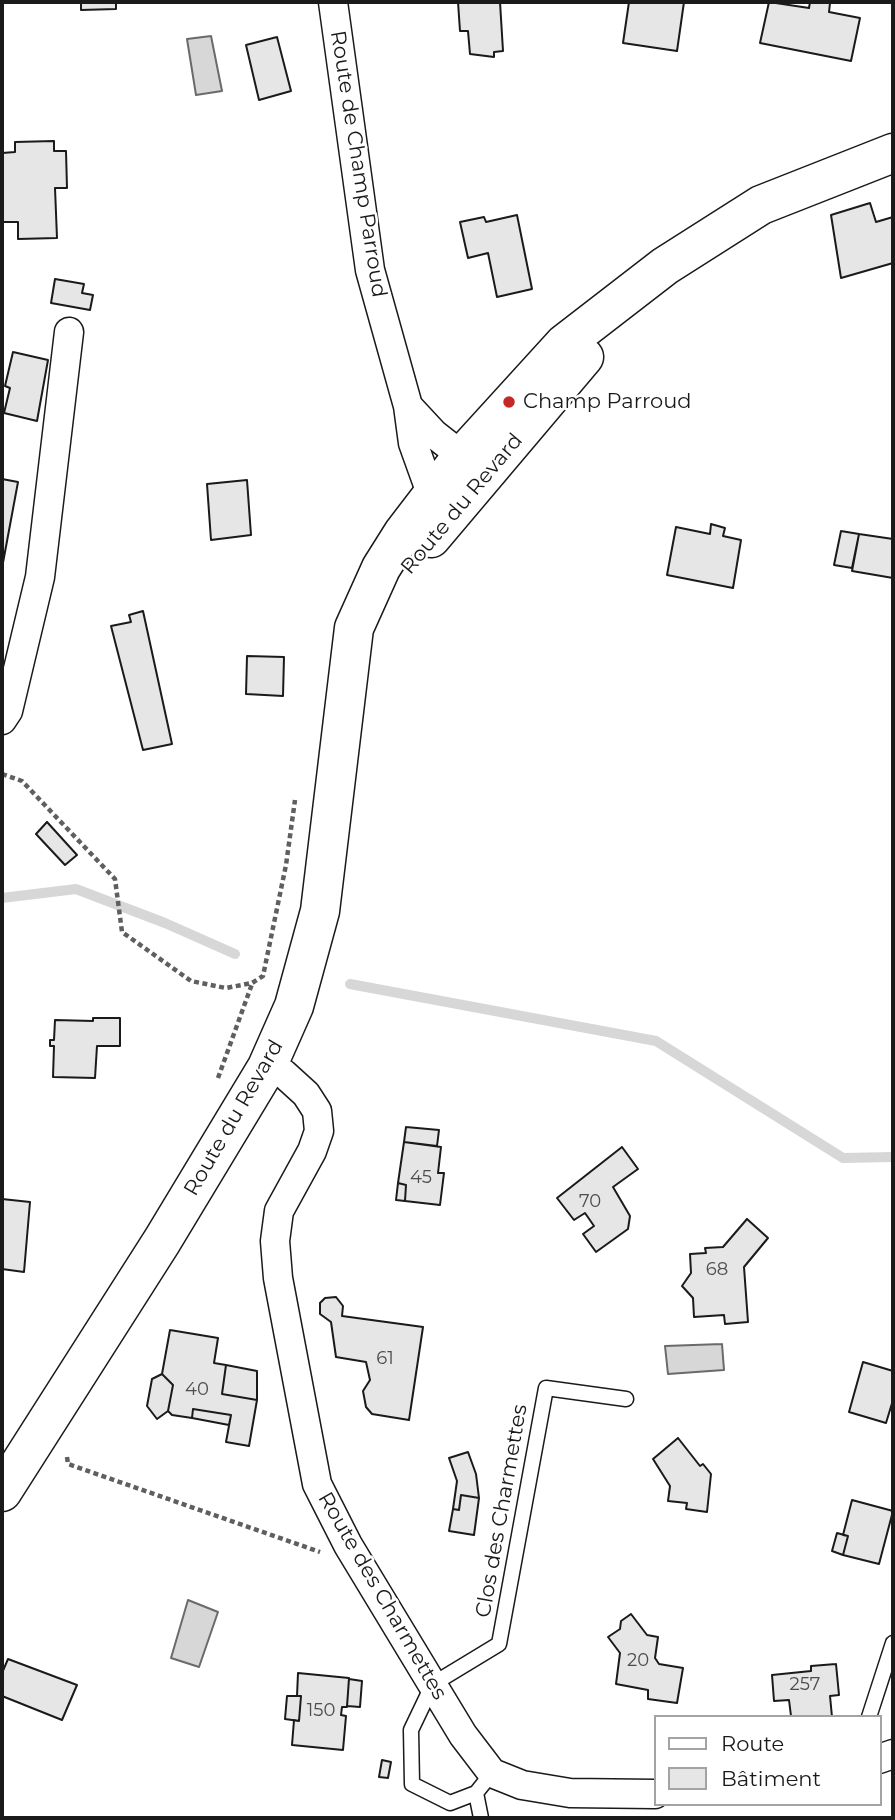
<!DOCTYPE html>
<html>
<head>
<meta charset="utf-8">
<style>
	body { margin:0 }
	#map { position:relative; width:895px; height:1820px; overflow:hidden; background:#fff; font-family:Montserrat,sans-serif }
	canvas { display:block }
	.frame { position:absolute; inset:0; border:4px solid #1a1a1a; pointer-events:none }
	.legend { position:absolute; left:654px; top:1715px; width:228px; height:91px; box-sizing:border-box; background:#fff; border:2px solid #a3a3a3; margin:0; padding:9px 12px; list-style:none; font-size:21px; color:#1a1a1a }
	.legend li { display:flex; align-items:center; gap:14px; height:35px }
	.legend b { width:35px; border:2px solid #a3a3a3 }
</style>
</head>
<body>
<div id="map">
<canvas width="895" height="1820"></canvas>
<div class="frame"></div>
<ul class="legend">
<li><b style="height:9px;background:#fff"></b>Route</li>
<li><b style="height:19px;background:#e6e6e6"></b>Bâtiment</li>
</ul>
</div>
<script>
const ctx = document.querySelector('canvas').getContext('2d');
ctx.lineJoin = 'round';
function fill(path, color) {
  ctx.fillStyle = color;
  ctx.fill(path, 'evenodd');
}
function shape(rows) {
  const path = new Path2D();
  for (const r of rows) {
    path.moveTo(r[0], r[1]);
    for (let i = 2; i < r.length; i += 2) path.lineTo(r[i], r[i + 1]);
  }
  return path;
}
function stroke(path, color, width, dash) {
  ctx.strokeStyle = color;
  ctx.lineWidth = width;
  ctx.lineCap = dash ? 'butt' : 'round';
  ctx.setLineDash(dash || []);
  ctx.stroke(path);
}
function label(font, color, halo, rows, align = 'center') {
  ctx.font = font + ' Montserrat,sans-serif';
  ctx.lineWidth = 5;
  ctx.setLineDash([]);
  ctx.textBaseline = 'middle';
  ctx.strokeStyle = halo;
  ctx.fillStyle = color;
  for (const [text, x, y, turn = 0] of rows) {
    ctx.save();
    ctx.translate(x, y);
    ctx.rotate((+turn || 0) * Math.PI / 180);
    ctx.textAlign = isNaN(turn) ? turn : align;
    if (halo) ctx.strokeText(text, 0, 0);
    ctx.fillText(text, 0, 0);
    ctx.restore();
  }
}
const water = shape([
	[211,36,222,91,196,95,187,39,211,36],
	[722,1344,724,1370,668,1374,665,1346,722,1344],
	[188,1600,218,1612,199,1667,171,1658,188,1600]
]);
const stream = shape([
	[2,898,76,889,165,923,235,954],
	[350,984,656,1041,843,1158,893,1157]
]);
const building = shape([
	[81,2,116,2,116,9,81,10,81,2],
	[458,2,500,2,503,51,494,52,494,57,470,54,468,31,460,31,458,2],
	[629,2,684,2,677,51,623,43,629,2],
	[769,2,809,8,810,2,821,2,830,3,829,12,860,18,851,61,760,43,769,2],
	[277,37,291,91,259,100,246,45,277,37],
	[54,141,54,151,66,151,67,188,55,188,57,238,18,239,18,222,2,222,2,153,15,152,15,142,54,141],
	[870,203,876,222,893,217,893,263,841,278,831,215,870,203],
	[517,215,532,289,497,297,488,253,468,258,460,222,484,217,486,222,517,215],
	[55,279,84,284,82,293,93,295,90,310,51,303,55,279],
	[13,352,48,360,37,421,4,413,10,388,5,386,13,352],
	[2,479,18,482,2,568,2,479],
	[247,480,251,535,211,540,207,484,247,480],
	[711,524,725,528,723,536,741,540,733,588,667,575,676,527,710,534,711,524],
	[841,531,859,534,852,568,834,565,841,531],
	[859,534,893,539,893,578,852,571,859,534],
	[143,611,172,744,143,750,111,626,131,622,129,615,143,611],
	[247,656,284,657,283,696,246,694,247,656],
	[47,822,77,855,65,865,36,834,47,822],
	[93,1018,120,1018,120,1046,97,1046,95,1078,53,1077,54,1046,50,1046,50,1040,54,1040,55,1020,93,1021,93,1018],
	[406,1127,439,1130,437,1146,404,1142,406,1127],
	[404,1142,441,1147,438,1173,444,1173,440,1205,405,1201,406,1185,398,1183,404,1142],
	[622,1147,638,1169,613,1187,630,1216,628,1229,596,1252,583,1234,594,1226,585,1213,574,1220,557,1198,622,1147],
	[398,1183,406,1185,405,1201,396,1200,398,1183],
	[2,1199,30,1202,24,1272,2,1269,2,1199],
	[747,1219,768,1238,744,1267,748,1322,725,1324,724,1315,694,1317,693,1298,682,1286,691,1273,690,1254,706,1253,705,1248,723,1247,747,1219],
	[336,1297,343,1306,342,1316,423,1327,409,1420,372,1414,366,1407,363,1391,370,1380,366,1362,336,1357,331,1322,320,1314,320,1303,325,1298,336,1297],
	[170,1330,218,1338,214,1363,226,1365,222,1394,257,1400,249,1446,226,1442,231,1415,193,1409,192,1418,172,1415,168,1411,173,1385,162,1374,170,1330],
	[863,1362,893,1371,893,1400,886,1423,849,1412,863,1362],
	[226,1365,257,1371,257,1400,222,1394,226,1365],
	[162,1374,173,1385,168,1411,157,1419,147,1406,152,1379,162,1374],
	[193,1409,231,1415,229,1425,192,1418,193,1409],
	[678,1438,700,1466,703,1464,711,1474,707,1512,686,1509,687,1503,668,1501,670,1486,653,1459,678,1438],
	[468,1452,476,1474,479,1498,461,1495,459,1510,453,1509,457,1481,449,1458,468,1452],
	[461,1495,479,1498,474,1535,449,1531,453,1509,459,1510,461,1495],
	[852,1500,893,1511,879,1564,843,1555,848,1536,843,1535,852,1500],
	[837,1533,848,1536,843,1555,832,1551,837,1533],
	[631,1614,647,1635,658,1637,655,1658,659,1664,683,1668,677,1703,648,1699,648,1690,616,1684,620,1653,608,1637,620,1629,621,1621,631,1614],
	[8,1659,77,1685,62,1720,2,1696,2,1673,8,1659],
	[836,1664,839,1695,830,1696,832,1717,791,1716,789,1700,774,1701,772,1675,811,1671,811,1666,836,1664],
	[298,1673,349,1678,347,1707,342,1707,341,1715,346,1716,343,1750,292,1745,294,1720,299,1721,301,1696,297,1696,298,1673],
	[349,1679,362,1681,360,1707,347,1706,349,1679],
	[287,1696,301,1696,299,1721,285,1719,287,1696],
	[382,1760,391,1762,388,1778,379,1777,382,1760]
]);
const path = shape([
	[2,774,22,781,115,879,122,932,191,981,226,988,252,983,263,976,286,865,295,800],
	[218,1078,252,984],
	[67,1457,68,1464,320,1552]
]);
const lane = shape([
	[869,1717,893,1643],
	[492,1773,476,1793,450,1803,412,1784,411,1730,433,1684,499,1644,546,1388,626,1399],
	[476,1793,481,1818]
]);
const street = shape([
	[333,2,370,270,408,406,413,443,427,482,435,490,466,494,462,456,434,434,408,406],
	[2,720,8,711,40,577,69,332],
	[267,1067,284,1074,306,1094,317,1111,319,1131,312,1151,279,1211,275,1241,278,1278,317,1484,348,1545,463,1735,492,1773,522,1785,570,1793,655,1794],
	[879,1759,893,1754]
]);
const secondary = shape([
	[431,538,584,357],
	[2,1492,162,1241,267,1067,294,1006,320,911,354,628,381,568,403,533,462,456,564,344,665,266,761,205,893,153]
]);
const markers = [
	[509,402,7,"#c62828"]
];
const numberNames = [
	["45",421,1178],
	["70",590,1202],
	["68",717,1270],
	["61",385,1359],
	["40",197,1390],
	["20",638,1661],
	["257",805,1685],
	["150",321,1711]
];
const streetNames = [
	["Route de Champ Parroud",358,164,81],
	["Route du Revard",462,504,-50],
	["Route du Revard",234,1118,-60],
	["Clos des Charmettes",502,1511,-80],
	["Route des Charmettes",382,1596,60]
];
const poiNames = [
	["Champ Parroud",523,402]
];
fill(water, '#d7d7d7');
stroke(water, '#6a6a6a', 2);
stroke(stream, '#d7d7d7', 10);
fill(building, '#e6e6e6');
stroke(building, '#1a1a1a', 2);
stroke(lane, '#1a1a1a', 17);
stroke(street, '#1a1a1a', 31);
stroke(secondary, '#1a1a1a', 41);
stroke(path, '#5f5f5f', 4.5, [5, 3.5]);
stroke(lane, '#fff', 14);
stroke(street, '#fff', 28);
stroke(secondary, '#fff', 38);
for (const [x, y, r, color] of markers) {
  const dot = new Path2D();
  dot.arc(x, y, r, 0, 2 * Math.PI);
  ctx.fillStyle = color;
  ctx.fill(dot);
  stroke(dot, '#fff', 2.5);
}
label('18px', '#4d4d4d', null, numberNames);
label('21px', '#1a1a1a', '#fff', streetNames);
label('21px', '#1a1a1a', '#fff', poiNames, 'left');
</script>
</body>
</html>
